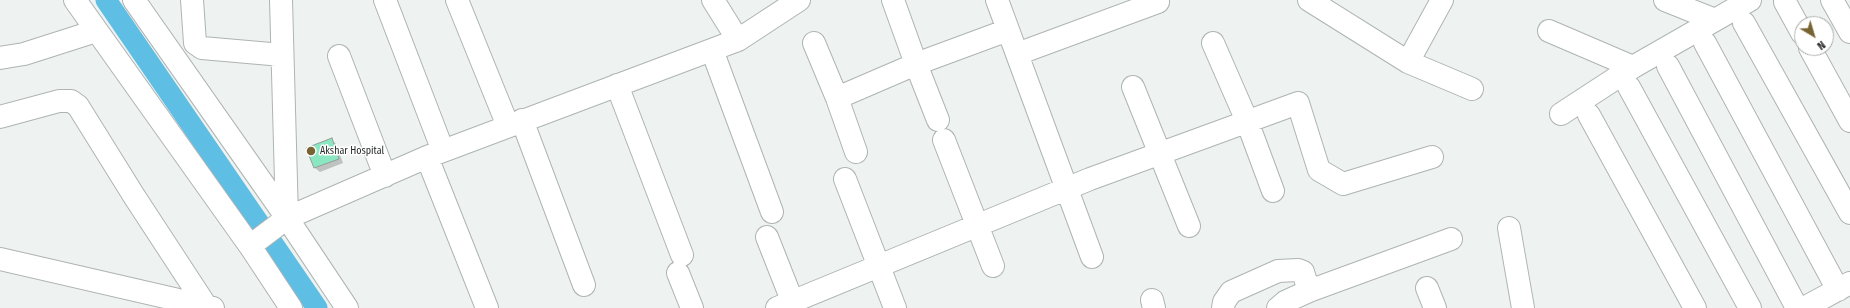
<!DOCTYPE html>
<html>
<head>
<meta charset="utf-8">
<style>
	body { margin:0 }
	#map { position:relative; width:1850px; height:308px; overflow:hidden; background:#eef3f2; font-family:"Fira Sans Condensed",sans-serif }
	canvas { display:block }
	.north { position:absolute; left:1794px; top:16px; width:40px; height:40px; box-sizing:border-box; background:#fff; border:1px solid #a9aaaa; border-radius:50%; rotate:142deg; font-size:11px; font-weight:700; line-height:16px; text-align:center; color:#292b2b }
	.north::after { content:''; display:block; margin:auto; width:14px; height:18px; background:#786333; clip-path:polygon(50% 0,100% 100%,50% 72%,0 100%) }
</style>
</head>
<body>
<div id="map">
<canvas width="1850" height="308"></canvas>
<div class="north">N</div>
</div>
<script>
const ctx = document.querySelector('canvas').getContext('2d');
ctx.lineJoin = 'round';
function fill(path, color) {
  ctx.fillStyle = color;
  ctx.fill(path, 'evenodd');
}
function shape(rows) {
  const path = new Path2D();
  for (const r of rows) {
    path.moveTo(r[0], r[1]);
    for (let i = 2; i < r.length; i += 2) path.lineTo(r[i], r[i + 1]);
  }
  return path;
}
function stroke(path, color, width, dash) {
  ctx.strokeStyle = color;
  ctx.lineWidth = width;
  ctx.lineCap = dash ? 'butt' : 'round';
  ctx.setLineDash(dash || []);
  ctx.stroke(path);
}
function label(font, color, halo, rows, align = 'center') {
  ctx.font = font + ' "Fira Sans Condensed",sans-serif';
  ctx.lineWidth = 3;
  ctx.setLineDash([]);
  ctx.textBaseline = 'middle';
  ctx.strokeStyle = halo;
  ctx.fillStyle = color;
  for (const [text, x, y, turn = 0] of rows) {
    ctx.save();
    ctx.translate(x, y);
    ctx.rotate((+turn || 0) * Math.PI / 180);
    ctx.textAlign = isNaN(turn) ? turn : align;
    if (halo) ctx.strokeText(text, 0, 0);
    ctx.fillText(text, 0, 0);
    ctx.restore();
  }
}
const shadow = shape([
	[331,139,336,144,343,163,320,172,315,168,308,148]
]);
const canal = shape([
	[106,0,317,308]
]);
const building = shape([
	[332,138,339,159,314,168,306,148,332,138]
]);
const minor = shape([
	[75,0,250,246,291,308],
	[134,0,287,218,347,308],
	[192,0,195,43,202,48,282,55],
	[281,0,287,218],
	[385,0,443,151],
	[457,0,508,126],
	[713,0,738,40],
	[997,0,1092,257],
	[1309,0,1408,62,1472,89],
	[1665,0,1715,20],
	[1832,0,1850,32],
	[1785,2,1802,33],
	[1744,23,1850,213],
	[1549,31,1633,67],
	[814,43,837,98],
	[1213,43,1247,121,1273,191],
	[1705,43,1838,290],
	[1810,48,1850,121],
	[712,50,772,212],
	[1017,54,1158,2],
	[339,56,385,176],
	[0,58,24,54,96,31],
	[1408,62,1442,0],
	[1668,66,1797,308],
	[617,85,682,255],
	[1133,87,1189,226],
	[1629,87,1750,308],
	[1561,114,1633,67,1750,0],
	[1589,115,1695,308],
	[0,117,59,101,71,101,78,106,134,196,206,306],
	[522,120,584,285],
	[938,120,916,64,1008,30],
	[944,140,993,266],
	[856,152,837,98,916,64,893,0],
	[427,157,487,308],
	[845,179,895,308],
	[1509,228,1523,308],
	[767,237,795,308],
	[250,246,287,218,427,157,738,40,799,0],
	[0,259,213,308],
	[678,273,692,308],
	[1427,288,1435,308],
	[1152,300,1154,308],
	[777,308,1090,179,1298,103,1319,170,1343,184,1432,157],
	[1223,308,1224,302,1231,292,1278,271,1298,270,1303,272,1309,291],
	[1278,308,1285,302,1309,291,1451,239],
	[1804,308,1850,283]
]);
const markers = [
	[311,151,5,"#786333"]
];
const poiNames = [
	["Akshar Hospital",320,151]
];
fill(shadow, '#0003');
stroke(canal, '#5ebee3', 21);
fill(building, '#8ae7c1');
stroke(building, '#979c9a', 1);
stroke(minor, '#aeb3b3', 24);
stroke(minor, '#fff', 22);
for (const [x, y, r, color] of markers) {
  const dot = new Path2D();
  dot.arc(x, y, r, 0, 2 * Math.PI);
  ctx.fillStyle = color;
  ctx.fill(dot);
  stroke(dot, '#fff', 1.5);
}
label('10px', '#292b2b', '#fff', poiNames, 'left');
</script>
</body>
</html>
